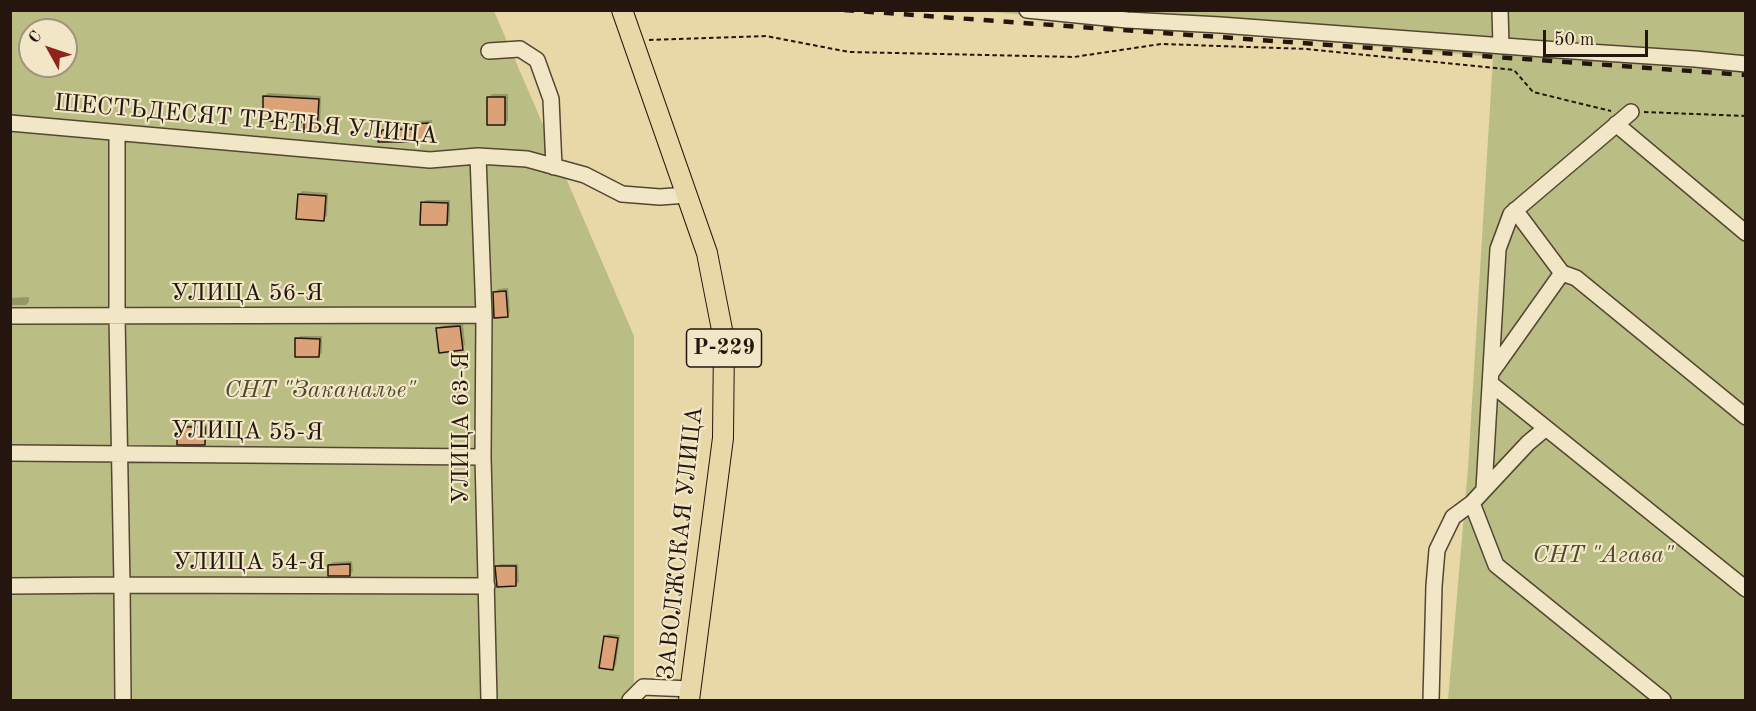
<!DOCTYPE html>
<html>
<head>
<meta charset="utf-8">
<style>
	body { margin:0 }
	#map { position:relative; width:1756px; height:711px; overflow:hidden; background:#e9d8a7; font-family:"Old Standard TT",serif }
	canvas { display:block }
	.frame { position:absolute; inset:0; border:12px solid #24160e; pointer-events:none }
	.north { position:absolute; left:18px; top:18px; width:60px; height:60px; box-sizing:border-box; background:#f1e6c6; border:2px solid #9f937c; border-radius:50%; rotate:310deg; font-size:16px; font-weight:700; line-height:24px; text-align:center; color:#24160e }
	.north::after { content:''; display:block; margin:auto; width:21px; height:27px; background:#8f2418; clip-path:polygon(50% 0,100% 100%,50% 72%,0 100%) }
	.scale { position:absolute; left:1543px; top:30px; width:105px; height:27px; box-sizing:border-box; border:3px solid #24160e; border-top:0; padding-left:8px; font-size:18px; line-height:21px; white-space:nowrap; color:#24160e; -webkit-text-stroke:4px #f1e6c6; paint-order:stroke }
</style>
</head>
<body>
<div id="map">
<canvas width="1756" height="711"></canvas>
<div class="frame"></div>
<div class="north">С</div>
<div class="scale">50 m</div>
</div>
<script>
const ctx = document.querySelector('canvas').getContext('2d');
ctx.lineJoin = 'round';
function fill(path, color) {
  ctx.fillStyle = color;
  ctx.fill(path, 'evenodd');
}
function shape(rows) {
  const path = new Path2D();
  for (const r of rows) {
    path.moveTo(r[0], r[1]);
    for (let i = 2; i < r.length; i += 2) path.lineTo(r[i], r[i + 1]);
  }
  return path;
}
function stroke(path, color, width, dash) {
  ctx.strokeStyle = color;
  ctx.lineWidth = width;
  ctx.lineCap = dash ? 'butt' : 'round';
  ctx.setLineDash(dash || []);
  ctx.stroke(path);
}
function label(font, color, halo, rows, align = 'center') {
  ctx.font = font + ' "Old Standard TT",serif';
  ctx.lineWidth = 4.5;
  ctx.setLineDash([]);
  ctx.textBaseline = 'middle';
  ctx.strokeStyle = halo;
  ctx.fillStyle = color;
  for (const [text, x, y, turn = 0] of rows) {
    ctx.save();
    ctx.translate(x, y);
    ctx.rotate((+turn || 0) * Math.PI / 180);
    ctx.textAlign = isNaN(turn) ? turn : align;
    if (halo) ctx.strokeText(text, 0, 0);
    ctx.fillText(text, 0, 0);
    ctx.restore();
  }
}
const green = shape([
	[10,11,494,11,634,336,634,700,11,700],
	[30,30,66,30,66,66,30,66],
	[981,11,1745,11,1745,700,1448,700,1468,468,1493,57]
]);
const shadow = shape([
	[268,93,321,96,320,128,317,131,306,121,265,96],
	[492,94,508,94,508,121,505,124,489,97],
	[432,120,433,137,430,140,384,130,387,127,414,127,417,121],
	[302,191,328,193,327,216,323,219,299,195],
	[426,200,450,200,450,221,447,224,422,203],
	[508,288,510,312,507,316,494,293,498,289],
	[29,297,29,302,26,305,10,305,10,298],
	[463,323,465,345,462,348,438,329,441,326],
	[300,336,322,336,322,353,319,356,297,339],
	[181,425,207,425,207,440,204,443,178,428],
	[352,561,353,571,350,574,329,565,333,562],
	[500,564,518,564,519,582,515,585,497,567],
	[608,634,620,635,616,665,613,668,605,637]
]);
const building = shape([
	[263,96,319,99,317,133,304,132,304,122,263,121,263,96],
	[487,97,505,97,505,125,487,125,487,97],
	[429,123,430,142,378,142,382,130,412,129,412,124,429,123],
	[298,194,326,196,324,221,296,219,298,194],
	[421,202,448,203,447,225,420,225,421,202],
	[506,291,508,317,494,318,493,292,506,291],
	[460,326,463,350,439,353,436,328,460,326],
	[295,338,320,339,319,357,295,357,295,338],
	[177,427,205,427,205,445,177,445,177,427],
	[350,564,350,576,328,576,328,565,350,564],
	[495,566,516,566,516,586,497,587,495,566],
	[604,636,618,638,613,670,599,668,604,636]
]);
const path = shape([
	[649,40,766,36,849,52,1074,57,1161,44,1307,49,1514,70,1533,92,1611,111],
	[1644,112,1746,116]
]);
const minor = shape([
	[1027,10,1127,20,1220,25,1558,50,1695,59,1746,64],
	[1500,10,1501,46],
	[489,51,520,49,537,60,551,99,554,167],
	[10,123,430,160,478,156,527,159,585,175,622,194,660,197,687,195],
	[1616,124,1746,233],
	[117,133,117,317,122,585,123,700],
	[478,156,484,315,483,457,489,700],
	[1515,210,1562,273,1576,278,1746,417],
	[10,316,484,315],
	[1491,373,1562,273],
	[1490,383,1746,589],
	[10,453,483,457],
	[1484,489,1498,249,1511,214,1631,112],
	[1472,503,1496,565,1663,700],
	[10,586,122,585,487,586],
	[630,700,643,687,691,689],
	[1431,700,1434,586,1437,550,1453,517,1472,503,1528,443,1546,428]
]);
const major = shape([
	[622,10,707,253,724,340,723,438,689,700]
]);
const rail = shape([
	[844,10,1746,75]
]);
const shields = [
	[724,348,75]
];
const shieldNames = [
	["Р-229",724,348]
];
const streetNames = [
	["ШЕСТЬДЕСЯТ ТРЕТЬЯ УЛИЦА",246,120,5],
	["УЛИЦА 56-Я",247,294],
	["УЛИЦА 63-Я",462,428,-90],
	["УЛИЦА 55-Я",247,432,1],
	["ЗАВОЛЖСКАЯ УЛИЦА",681,543,-84],
	["УЛИЦА 54-Я",249,563]
];
const parkNames = [
	["СНТ \"Заканалье\"",320,391],
	["СНТ \"Агава\"",1603,556]
];
fill(green, '#babe84');
fill(shadow, '#0003');
fill(building, '#dca277');
stroke(building, '#24160e', 1.5);
stroke(minor, '#554634', 18);
stroke(major, '#24160e', 22);
stroke(path, '#24160e', 2, [4.5, 3]);
stroke(minor, '#f1e6c6', 15);
stroke(major, '#e9d8a7', 20);
stroke(rail, '#24160e', 4.5, [10, 10]);
for (const [x, y, w] of shields) {
  const box = new Path2D();
  box.roundRect(x - w / 2, y - 19, w, 38, 4.5);
  ctx.fillStyle = '#f1e6c6';
  ctx.fill(box);
  stroke(box, '#24160e', 1.5);
}
label('bold 22px', '#24160e', null, shieldNames);
label('24px', '#24160e', '#f1e6c6', streetNames);
label('italic 24px', '#514831', '#f1e6c6', parkNames);
</script>
</body>
</html>
